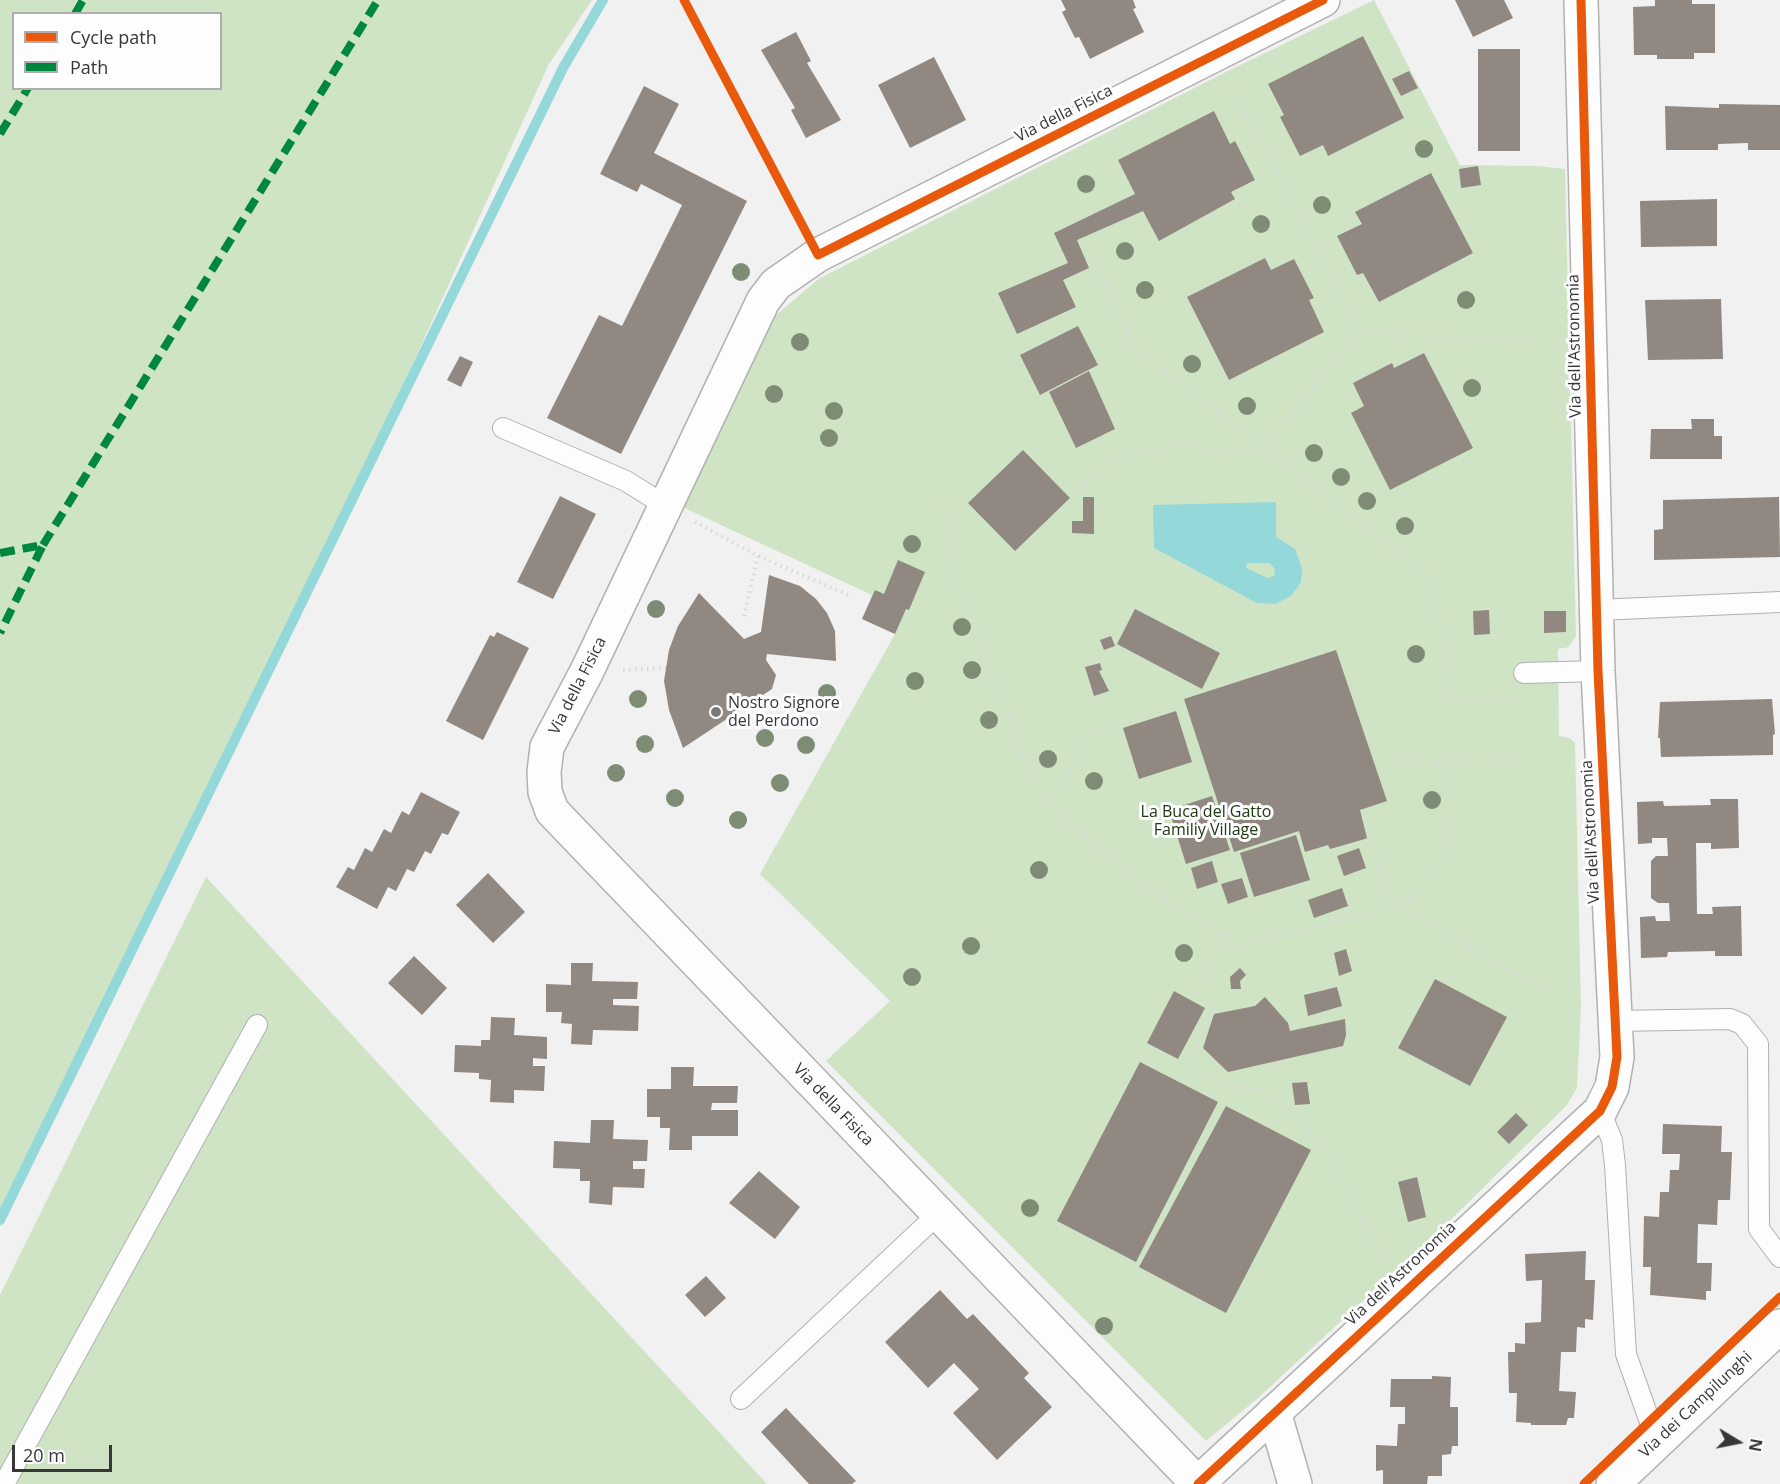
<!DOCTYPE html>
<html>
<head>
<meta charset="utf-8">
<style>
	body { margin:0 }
	#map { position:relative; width:1780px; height:1484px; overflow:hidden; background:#f1f1f2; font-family:"Open Sans",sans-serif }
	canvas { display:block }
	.legend { position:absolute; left:12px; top:12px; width:210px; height:78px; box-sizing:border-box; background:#fdfdff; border:2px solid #aeaeaf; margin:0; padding:8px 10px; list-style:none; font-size:18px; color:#373738 }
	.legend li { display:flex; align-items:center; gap:12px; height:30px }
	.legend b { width:30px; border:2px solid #aeaeaf }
	.north { position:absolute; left:1708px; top:1412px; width:60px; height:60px; -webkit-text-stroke:4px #fdfdff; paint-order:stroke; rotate:100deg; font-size:16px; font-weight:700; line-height:24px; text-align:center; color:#373738 }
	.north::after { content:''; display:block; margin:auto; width:21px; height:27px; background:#373738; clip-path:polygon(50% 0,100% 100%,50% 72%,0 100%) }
	.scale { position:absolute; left:12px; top:1445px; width:100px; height:27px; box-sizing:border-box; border:3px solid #373738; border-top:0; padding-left:8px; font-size:18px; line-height:21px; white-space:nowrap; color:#373738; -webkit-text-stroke:4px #fdfdff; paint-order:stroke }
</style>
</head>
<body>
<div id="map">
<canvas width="1780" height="1484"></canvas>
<ul class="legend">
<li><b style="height:8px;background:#e8590c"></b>Cycle path</li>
<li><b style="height:8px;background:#00873e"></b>Path</li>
</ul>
<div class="north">N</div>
<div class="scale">20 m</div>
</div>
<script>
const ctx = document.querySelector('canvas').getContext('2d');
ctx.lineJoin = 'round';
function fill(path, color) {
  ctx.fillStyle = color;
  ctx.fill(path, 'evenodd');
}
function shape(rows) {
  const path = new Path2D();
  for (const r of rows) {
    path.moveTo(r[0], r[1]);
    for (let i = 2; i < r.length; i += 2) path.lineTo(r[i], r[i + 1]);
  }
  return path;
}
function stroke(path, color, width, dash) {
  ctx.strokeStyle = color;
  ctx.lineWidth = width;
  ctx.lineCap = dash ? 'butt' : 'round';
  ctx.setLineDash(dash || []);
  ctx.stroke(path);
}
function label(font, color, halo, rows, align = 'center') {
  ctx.font = font + ' "Open Sans",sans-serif';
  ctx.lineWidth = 6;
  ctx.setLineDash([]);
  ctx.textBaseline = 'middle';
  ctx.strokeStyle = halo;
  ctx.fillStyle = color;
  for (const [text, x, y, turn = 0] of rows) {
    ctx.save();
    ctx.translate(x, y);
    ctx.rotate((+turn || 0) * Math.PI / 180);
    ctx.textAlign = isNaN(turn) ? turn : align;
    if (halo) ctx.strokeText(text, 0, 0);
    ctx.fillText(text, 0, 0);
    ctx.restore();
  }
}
const green = shape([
	[0,0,592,0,549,64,284,647,0,1227],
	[14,14,220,14,220,88,14,88],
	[1374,0,1460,165,1538,166,1565,169,1576,636,1569,647,1558,649,1559,736,1570,738,1575,743,1581,1008,1577,1088,1567,1105,1404,1266,1393,1273,1257,1399,1206,1441,826,1061,890,1001,760,874,895,634,862,619,872,595,680,506,771,319,820,278,1222,74],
	[206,877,767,1484,0,1484,0,1295]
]);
const water = shape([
	[1276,502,1276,537,1295,549,1302,568,1301,582,1291,596,1275,604,1257,603,1154,548,1153,505],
	[1270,563,1275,569,1274,576,1268,578,1246,568,1247,563]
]);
const stream = shape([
	[0,1220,563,68,603,0]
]);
const building = shape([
	[1061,0,1133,0,1136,8,1133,9,1144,32,1090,59,1079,37,1075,38,1062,12,1066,10],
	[1455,0,1504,0,1513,18,1473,37],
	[1655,0,1692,0,1692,4,1715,4,1715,53,1694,53,1694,59,1657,59,1657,55,1634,55,1633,7,1655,6],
	[796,32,811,61,807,63,841,120,806,138,791,110,795,108,761,50],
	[1363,36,1404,118,1328,156,1323,145,1300,156,1280,117,1284,115,1268,84],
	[1478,49,1520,49,1520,151,1478,151],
	[934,57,966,120,910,148,878,85],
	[1409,71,1418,88,1401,96,1392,79],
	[644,86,679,104,654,153,747,201,621,454,547,418,599,315,622,326,682,205,641,184,637,192,600,174],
	[1719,104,1780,105,1780,150,1748,150,1748,143,1718,144,1718,150,1666,150,1665,106,1719,108],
	[1214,111,1230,144,1235,141,1255,180,1231,192,1235,199,1159,241,1143,211,1077,240,1089,268,1063,280,1076,307,1017,334,998,293,1068,263,1054,233,1135,194,1118,160],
	[1478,166,1481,185,1461,188,1459,169],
	[1431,173,1473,253,1379,302,1363,273,1357,275,1337,236,1362,224,1355,212],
	[1717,199,1717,246,1641,247,1640,201],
	[1265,258,1271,270,1294,259,1314,298,1309,300,1324,332,1229,380,1187,297],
	[1721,299,1723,359,1648,360,1645,300],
	[1078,326,1098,365,1040,395,1020,355],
	[1424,353,1473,448,1390,490,1351,413,1364,406,1353,383,1392,363,1394,368],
	[460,356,473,362,461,387,447,380],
	[1089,371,1115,429,1076,448,1049,392],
	[1691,419,1714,419,1714,436,1722,436,1722,459,1650,459,1651,429,1692,429],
	[1023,450,1070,498,1015,551,968,503],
	[560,496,596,514,553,599,517,582],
	[1083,497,1094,497,1094,534,1072,533,1072,521,1083,521],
	[1779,497,1780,557,1654,560,1654,530,1663,529,1663,500],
	[898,560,925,572,909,610,906,609,895,634,862,619,875,590,884,594],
	[769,575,800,586,816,599,827,613,835,631,836,661,767,654,766,660,776,675,772,689,683,748,669,710,664,681,669,650,678,626,699,593,744,639,761,632],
	[1135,609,1220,653,1202,689,1117,644],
	[1489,610,1490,634,1474,635,1473,611],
	[1544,611,1566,611,1566,632,1544,633],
	[497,632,529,648,483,740,446,721,490,635,494,637],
	[1111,636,1115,646,1104,650,1100,640],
	[1336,650,1387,801,1360,810,1367,838,1365,839,1330,849,1328,845,1305,852,1299,831,1234,852,1184,699],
	[1100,663,1102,670,1099,671,1109,691,1094,696,1085,667],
	[1772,699,1775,734,1773,735,1773,755,1661,757,1660,738,1658,738,1660,702],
	[1176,711,1192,762,1139,779,1123,728],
	[421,792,460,812,448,835,442,833,431,854,425,851,414,872,407,869,396,891,388,887,377,909,336,887,348,867,354,870,365,848,372,852,384,829,391,833,402,811,409,815],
	[1212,796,1230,850,1186,864,1169,810],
	[1710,799,1738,799,1739,848,1711,849,1711,843,1696,843,1697,914,1713,914,1712,907,1741,906,1742,956,1715,956,1715,951,1668,952,1667,957,1641,958,1640,917,1655,916,1656,921,1670,921,1669,903,1658,903,1651,898,1651,861,1656,856,1668,856,1667,838,1652,838,1652,843,1638,844,1637,802,1663,801,1664,806,1711,805],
	[1296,835,1310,880,1254,897,1240,853],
	[1359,848,1366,868,1344,876,1337,856],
	[1212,861,1218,882,1197,889,1191,868],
	[488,873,525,912,493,943,456,905],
	[1242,878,1248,897,1228,904,1221,884],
	[1342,888,1348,906,1314,918,1308,900],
	[1346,949,1352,971,1339,976,1334,953],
	[414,956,447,988,422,1015,388,983],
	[571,963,593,963,592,981,638,982,637,999,613,999,613,1005,639,1006,638,1031,593,1030,592,1045,571,1044,572,1024,561,1023,562,1012,546,1012,546,984,571,985],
	[1240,968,1246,975,1240,981,1241,989,1231,989,1230,977],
	[1435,979,1507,1017,1470,1086,1398,1048],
	[1337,987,1342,1006,1308,1016,1304,995],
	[1174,991,1205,1008,1178,1059,1147,1043],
	[1265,997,1288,1023,1290,1031,1345,1019,1346,1035,1343,1046,1228,1072,1203,1048,1214,1014,1255,1006],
	[491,1017,515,1018,514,1035,547,1037,547,1059,533,1058,533,1066,545,1066,544,1091,514,1090,514,1103,490,1102,491,1080,479,1079,479,1073,454,1072,455,1045,481,1046,481,1040,490,1040],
	[1140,1062,1218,1102,1136,1262,1057,1221],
	[671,1067,694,1067,693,1086,738,1086,737,1103,712,1103,711,1110,738,1110,738,1136,692,1136,692,1150,669,1150,670,1128,660,1128,660,1117,647,1117,647,1089,671,1089],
	[1307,1082,1310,1104,1295,1105,1292,1083],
	[1226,1106,1311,1150,1226,1313,1139,1267],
	[1516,1113,1528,1125,1509,1144,1497,1132],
	[591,1120,614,1120,613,1139,648,1140,647,1161,633,1161,633,1169,645,1169,644,1188,613,1187,612,1205,589,1203,590,1181,580,1181,580,1169,553,1168,554,1141,590,1143],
	[1663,1124,1722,1126,1721,1152,1732,1152,1730,1200,1718,1200,1717,1225,1698,1224,1697,1263,1712,1263,1711,1291,1706,1291,1706,1300,1650,1295,1651,1267,1643,1267,1644,1216,1659,1217,1660,1192,1669,1192,1670,1170,1679,1170,1680,1154,1662,1154],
	[759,1171,800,1207,775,1239,729,1203],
	[1417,1177,1426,1217,1408,1222,1398,1182],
	[1586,1251,1585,1280,1595,1280,1593,1320,1585,1319,1585,1328,1577,1327,1576,1352,1561,1352,1559,1391,1576,1392,1574,1418,1568,1418,1566,1425,1531,1425,1531,1423,1516,1422,1517,1393,1509,1393,1508,1352,1515,1352,1515,1343,1525,1344,1525,1323,1541,1322,1542,1280,1526,1281,1525,1254],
	[706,1276,726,1298,705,1317,685,1295],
	[940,1290,967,1319,973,1314,1029,1373,1024,1378,1052,1407,997,1460,953,1413,979,1389,954,1363,928,1388,885,1342],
	[1432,1376,1451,1377,1450,1407,1458,1407,1458,1446,1452,1446,1451,1454,1442,1455,1442,1476,1428,1476,1427,1484,1383,1484,1383,1470,1376,1471,1376,1445,1397,1446,1398,1424,1405,1424,1405,1407,1390,1407,1391,1379,1432,1379],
	[786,1408,856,1481,852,1484,809,1484,761,1432]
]);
const path = shape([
	[1229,85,1296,207,1360,334],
	[1078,490,1117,457,1177,445,1247,453,1264,447,1134,348,1088,249],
	[943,501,947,549,960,590,1022,754,1049,802],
	[695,522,758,556,851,596],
	[744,616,758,556],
	[623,670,666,668],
	[1518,701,1442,700,1445,649,1436,595,1428,576,1264,447,1360,334,1529,338],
	[1148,715,1081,739,1064,784,1049,802,1133,879,1224,936,1194,995,1214,1007,1186,1068,1230,1086,1260,1090,1300,1120,1326,1151,1387,1263],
	[1385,762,1527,760],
	[1366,811,1391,907,1416,894,1447,850,1454,830,1456,800,1435,761],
	[1224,936,1241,946,1391,907,1411,914,1548,991]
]);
const service = shape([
	[503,428,626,481,666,506],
	[1597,610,1780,602],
	[1524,673,1598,671],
	[1616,1021,1730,1019,1742,1024,1758,1044,1759,1229,1780,1257],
	[1600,1111,1612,1140,1615,1165,1626,1354,1657,1442],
	[741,1399,937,1215],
	[4,1484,257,1025]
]);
const minor = shape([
	[1274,1412,1295,1484],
	[1197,1484,1600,1111,1612,1087,1617,1057,1598,671,1581,0],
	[1198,1484,552,811,545,792,544,772,547,747,587,671,763,301,776,284,818,255,1323,0]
]);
const tertiary = shape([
	[1613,1484,1780,1326]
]);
const quiet = shape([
	[75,14,83,0],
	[0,134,28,88],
	[43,545,378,0],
	[0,553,43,545,0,633]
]);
const cycleway = shape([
	[684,0,818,255,1323,0],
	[1198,1484,1600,1111,1612,1087,1617,1057,1598,671,1581,0],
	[1584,1484,1780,1297]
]);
const trees = [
	[1424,149],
	[1086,184],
	[1322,205],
	[1261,224],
	[1125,251],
	[741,272],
	[1145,290],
	[1466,300],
	[800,342],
	[1192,364],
	[1472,388],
	[774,394],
	[1247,406],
	[834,411],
	[829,438],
	[1314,453],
	[1341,477],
	[1367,501],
	[1405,526],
	[912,544],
	[656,609],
	[962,627],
	[1416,654],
	[972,670],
	[915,681],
	[827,693],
	[638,699],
	[989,720],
	[765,738],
	[645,744],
	[806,745],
	[1048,759],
	[616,773],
	[1094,781],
	[780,783],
	[675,798],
	[1432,800],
	[738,820],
	[1039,870],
	[971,946],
	[1184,953],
	[912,977],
	[1030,1208],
	[1104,1326]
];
const markers = [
	[716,712,6,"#787879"]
];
const streetNames = [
	["Via della Fisica",1064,114,-27],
	["Via dell'Astronomia",1575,346,-91],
	["Via della Fisica",578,686,-63],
	["Via dell'Astronomia",1591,832,-93],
	["Via della Fisica",833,1105,46],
	["Via dell'Astronomia",1401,1274,-43],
	["Via dei Campilunghi",1696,1405,-43]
];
const poiNames = [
	["Nostro Signore",728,703],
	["del Perdono",728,721]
];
const parkNames = [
	["La Buca del Gatto",1206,812],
	["Familiy Village",1206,830]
];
fill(green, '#cfe4c5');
fill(water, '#94d8da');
stroke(stream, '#94d8da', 10);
fill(building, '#908881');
stroke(service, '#b1b1b2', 22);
stroke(minor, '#b1b1b2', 36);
stroke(tertiary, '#b1b1b2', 36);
stroke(path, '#d8d8d8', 4, [1.5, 4.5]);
stroke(service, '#fdfdfd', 20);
stroke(minor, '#fdfdfd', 33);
stroke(tertiary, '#fdfdfd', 33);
stroke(quiet, '#00873e', 8, [15, 8]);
stroke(cycleway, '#e8590c', 9);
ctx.fillStyle = '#7e8c76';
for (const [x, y] of trees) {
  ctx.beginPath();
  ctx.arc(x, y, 9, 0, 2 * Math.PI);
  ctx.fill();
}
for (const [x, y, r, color] of markers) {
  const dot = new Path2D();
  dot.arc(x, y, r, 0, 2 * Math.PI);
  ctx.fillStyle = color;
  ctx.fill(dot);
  stroke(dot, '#fdfdff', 2);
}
label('16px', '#373738', '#fdfdff', streetNames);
label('16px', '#373738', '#fdfdff', poiNames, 'left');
label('16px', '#203a10', '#fdfdff', parkNames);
</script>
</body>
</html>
